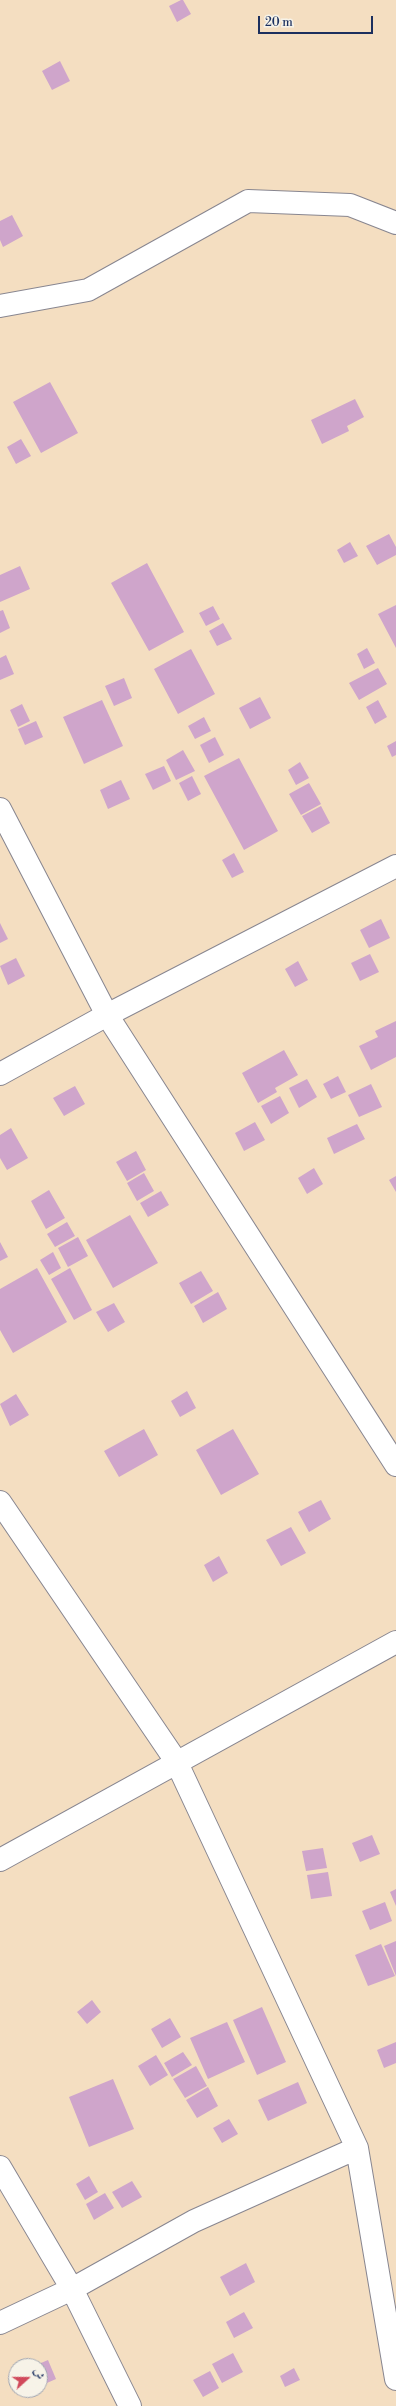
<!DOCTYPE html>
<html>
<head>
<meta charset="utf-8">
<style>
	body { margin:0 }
	#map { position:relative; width:396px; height:2406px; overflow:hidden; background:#f4dec1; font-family:"Libre Bodoni",Amiri,serif }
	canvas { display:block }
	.north { position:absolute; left:8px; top:2358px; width:40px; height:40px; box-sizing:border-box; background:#f7f3e8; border:1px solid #9fa5b1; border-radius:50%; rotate:69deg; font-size:11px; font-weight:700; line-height:16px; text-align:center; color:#1b2f5e }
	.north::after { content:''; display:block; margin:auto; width:14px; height:18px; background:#d1495b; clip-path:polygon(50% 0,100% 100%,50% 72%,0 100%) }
	.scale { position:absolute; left:258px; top:16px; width:115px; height:18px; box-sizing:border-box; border:2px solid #1b2f5e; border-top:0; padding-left:5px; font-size:12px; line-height:14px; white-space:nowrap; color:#1b2f5e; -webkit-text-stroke:3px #f7f3e8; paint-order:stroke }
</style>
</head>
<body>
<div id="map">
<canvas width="396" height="2406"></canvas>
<div class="north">ش</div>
<div class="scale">20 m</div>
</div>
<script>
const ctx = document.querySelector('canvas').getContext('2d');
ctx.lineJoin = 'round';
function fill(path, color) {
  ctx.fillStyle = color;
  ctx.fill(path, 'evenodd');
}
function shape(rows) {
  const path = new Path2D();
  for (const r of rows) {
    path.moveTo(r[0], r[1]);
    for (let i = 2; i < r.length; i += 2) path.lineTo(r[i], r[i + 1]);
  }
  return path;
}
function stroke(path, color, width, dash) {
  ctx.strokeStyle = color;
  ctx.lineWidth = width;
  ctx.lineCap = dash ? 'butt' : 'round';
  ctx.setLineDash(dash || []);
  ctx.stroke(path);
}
const building = shape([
	[181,0,183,0,191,14,177,22,169,6],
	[60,61,70,81,52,90,42,71],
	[12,215,23,236,3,247,0,240,0,221],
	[50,382,78,433,41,453,13,402],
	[355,399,364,417,347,426,349,431,322,444,311,420],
	[21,439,31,456,16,464,7,447],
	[389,534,396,547,396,555,377,565,366,546],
	[350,542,358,556,344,563,337,550],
	[147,563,184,632,149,651,111,583],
	[20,566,30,589,0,602,0,575],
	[396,605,396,648,378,614],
	[213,606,220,619,206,626,199,613],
	[3,610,10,628,0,633,0,611],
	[223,623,232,639,217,646,209,631],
	[367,648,375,663,364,669,357,654],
	[191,649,215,694,178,714,154,669],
	[6,655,14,674,0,680,0,658],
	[378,668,387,684,359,700,349,683],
	[124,678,132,698,114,706,105,686],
	[260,697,271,718,250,729,239,708],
	[102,700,123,746,84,764,63,717],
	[378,700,387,717,375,724,366,707],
	[22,704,30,721,18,727,10,710],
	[204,717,211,731,195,739,188,726],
	[36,721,43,737,25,745,18,729],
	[215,737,224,755,209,763,200,745],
	[396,741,396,755,392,757,387,746],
	[183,750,195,771,176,780,166,760],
	[239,758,278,831,244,850,204,776],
	[300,762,309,778,296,785,288,770],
	[164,766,171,781,153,790,145,774],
	[192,776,201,794,188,801,179,783],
	[121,780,130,799,108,809,100,790],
	[309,783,321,804,301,815,289,794],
	[321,806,330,823,312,833,302,816],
	[234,853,244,872,232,878,222,860],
	[381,919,390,938,369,948,360,930],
	[0,923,8,939,0,943],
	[370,954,379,972,360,981,351,963],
	[16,958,25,976,8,985,0,966],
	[298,961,308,980,295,987,285,969],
	[396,1021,396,1057,371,1070,359,1046,378,1037,375,1031],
	[284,1050,298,1075,275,1088,277,1092,258,1103,242,1073],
	[338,1076,346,1092,331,1099,323,1084],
	[307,1079,317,1097,299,1108,289,1088],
	[371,1084,382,1107,359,1117,348,1095],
	[75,1086,85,1104,64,1116,53,1098],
	[280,1096,289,1113,271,1124,261,1106],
	[255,1122,265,1140,244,1151,235,1133],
	[357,1124,365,1139,334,1154,327,1138],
	[11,1128,28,1158,7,1170,0,1158,0,1135],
	[136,1151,146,1170,127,1181,116,1162],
	[314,1168,323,1184,307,1194,298,1178],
	[144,1173,154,1191,137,1201,127,1183],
	[396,1176,396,1192,389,1180],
	[49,1190,65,1218,46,1229,31,1201],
	[161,1191,169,1205,148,1217,140,1203],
	[130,1215,158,1263,113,1288,86,1240],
	[67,1222,75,1236,55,1247,47,1234],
	[78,1237,88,1256,68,1267,58,1248],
	[0,1242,8,1257,0,1261],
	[53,1252,61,1268,49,1275,40,1260],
	[37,1268,67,1322,13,1353,0,1330,0,1289],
	[70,1268,92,1310,74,1320,51,1279],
	[201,1271,213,1291,191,1304,179,1283],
	[218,1292,227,1309,203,1323,194,1306],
	[114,1303,125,1322,108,1332,96,1312],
	[187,1391,196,1408,180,1417,171,1401],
	[16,1394,29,1415,10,1426,0,1404],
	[144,1429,158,1455,119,1477,104,1451],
	[233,1429,259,1474,221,1495,196,1450],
	[321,1500,331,1519,309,1532,298,1512],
	[291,1527,306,1553,281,1566,266,1540],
	[219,1556,228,1573,213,1582,204,1565],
	[372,1835,380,1854,360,1862,352,1843],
	[323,1848,327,1868,306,1871,302,1851],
	[328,1872,332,1896,311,1899,307,1875],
	[396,1889,396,1906,390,1892],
	[385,1902,392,1921,370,1930,362,1911],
	[396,1941,396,1976,384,1946],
	[381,1944,395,1976,368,1986,355,1955],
	[92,2000,101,2012,87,2024,77,2012],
	[262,2007,286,2062,257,2075,233,2020],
	[170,2018,181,2037,162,2048,151,2029],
	[227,2022,245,2062,208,2079,190,2038],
	[396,2042,396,2063,384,2068,377,2050],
	[183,2052,192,2065,172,2077,164,2063],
	[156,2055,168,2075,150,2086,138,2066],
	[196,2066,207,2086,185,2098,173,2079],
	[113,2079,134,2129,89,2147,69,2097],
	[298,2082,307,2103,268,2121,258,2100],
	[208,2087,218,2106,197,2118,186,2100],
	[229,2119,238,2134,222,2143,213,2128],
	[89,2176,98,2192,85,2200,76,2184],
	[132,2181,142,2197,122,2208,112,2192],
	[105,2193,114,2208,94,2220,86,2204],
	[246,2263,255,2282,230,2296,220,2277],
	[244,2312,253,2328,234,2338,226,2322],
	[233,2353,243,2372,222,2383,212,2364],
	[48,2360,56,2379,40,2386,40,2366,34,2366],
	[294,2368,300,2380,285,2387,280,2376],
	[210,2371,219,2388,203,2397,193,2380]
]);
const minor = shape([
	[0,306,88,290,248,201,350,205,396,223],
	[0,809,107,1015,396,1465],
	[0,1074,107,1015,396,866],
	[0,1502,176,1761,357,2148,396,2379],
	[0,1860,396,1642],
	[0,2167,72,2289,130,2406],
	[0,2323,72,2289,194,2221,357,2148]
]);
fill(building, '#cfa5cb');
stroke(minor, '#888690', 24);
stroke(minor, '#fff', 22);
</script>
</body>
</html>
